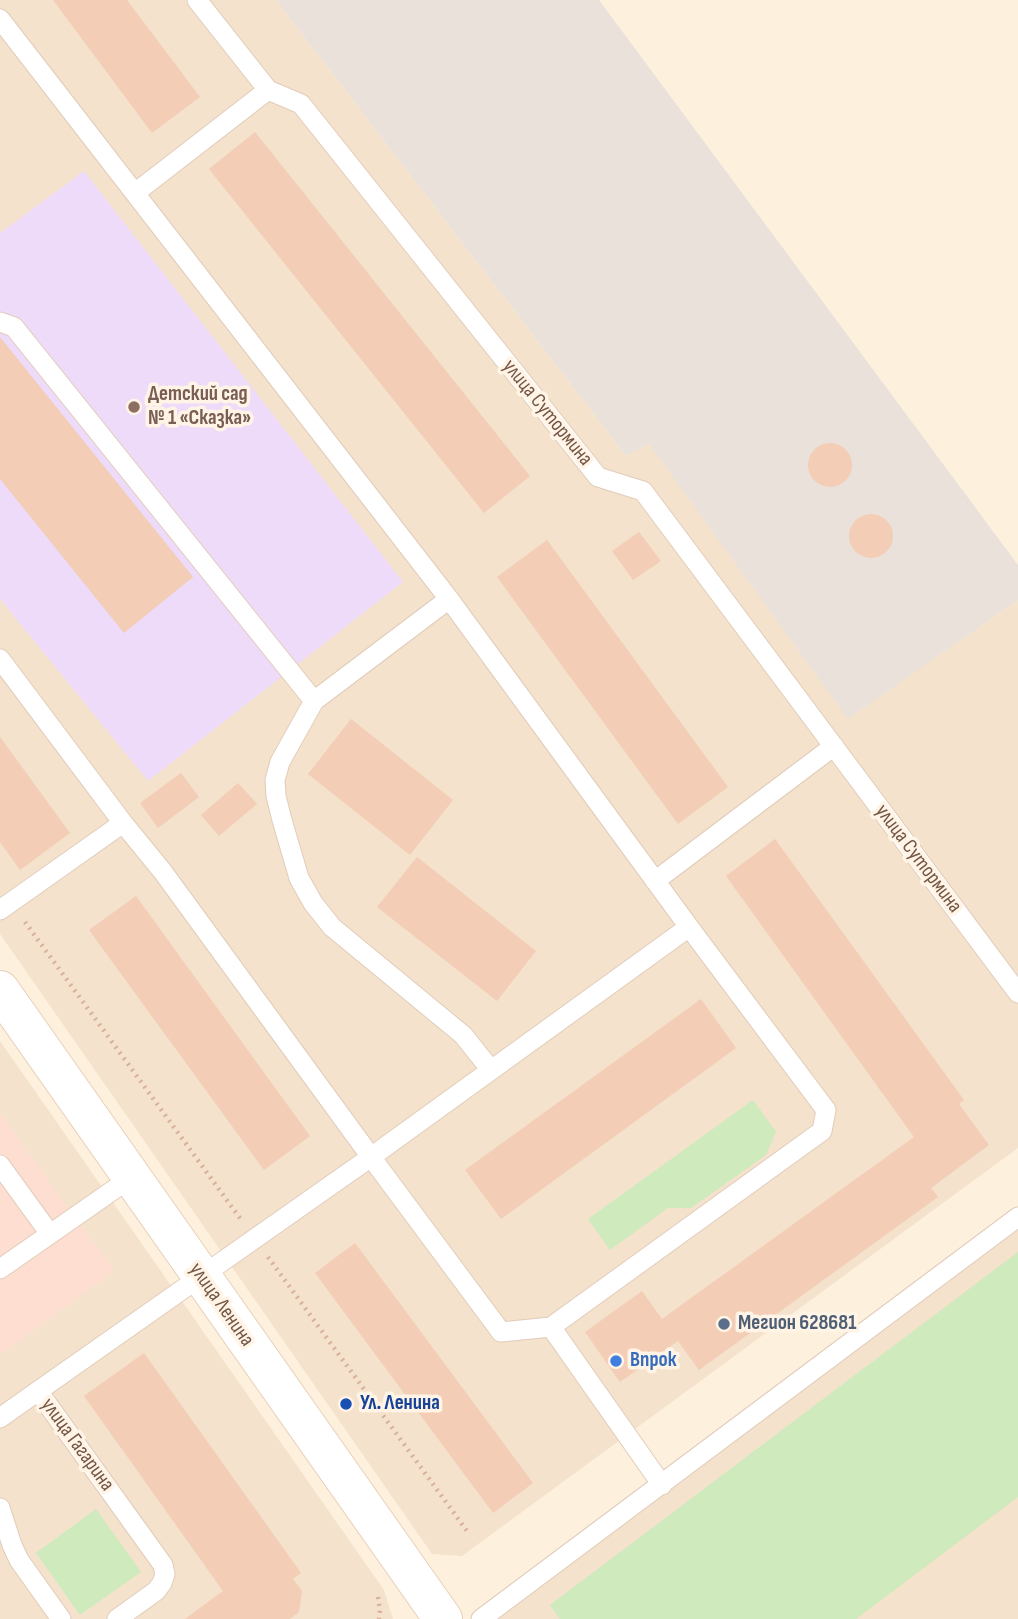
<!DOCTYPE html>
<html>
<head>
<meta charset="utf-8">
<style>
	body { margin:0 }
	canvas { display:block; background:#fdf1de }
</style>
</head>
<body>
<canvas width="1018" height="1619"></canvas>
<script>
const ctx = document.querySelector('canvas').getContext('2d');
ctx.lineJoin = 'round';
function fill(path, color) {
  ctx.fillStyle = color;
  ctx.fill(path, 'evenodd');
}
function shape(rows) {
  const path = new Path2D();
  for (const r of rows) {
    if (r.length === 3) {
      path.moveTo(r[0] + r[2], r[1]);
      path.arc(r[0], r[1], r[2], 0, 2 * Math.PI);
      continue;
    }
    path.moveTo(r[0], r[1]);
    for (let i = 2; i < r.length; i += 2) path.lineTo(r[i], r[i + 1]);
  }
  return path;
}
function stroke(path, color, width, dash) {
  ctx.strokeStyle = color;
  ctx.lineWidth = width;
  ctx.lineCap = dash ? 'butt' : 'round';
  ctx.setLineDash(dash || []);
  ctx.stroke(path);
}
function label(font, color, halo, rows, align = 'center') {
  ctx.font = font + ' "Sofia Sans Condensed",sans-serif';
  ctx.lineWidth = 7;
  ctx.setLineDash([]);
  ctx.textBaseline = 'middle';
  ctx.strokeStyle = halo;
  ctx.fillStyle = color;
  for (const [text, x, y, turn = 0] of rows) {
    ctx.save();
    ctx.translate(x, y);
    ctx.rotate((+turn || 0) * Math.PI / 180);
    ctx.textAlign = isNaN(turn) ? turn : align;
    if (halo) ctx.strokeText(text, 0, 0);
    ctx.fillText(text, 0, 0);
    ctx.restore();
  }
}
const residential = shape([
	[0,0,276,0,626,456,649,443,848,718,1018,600,1018,1148,462,1556,432,1554,0,934],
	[0,1041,384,1590,393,1619,0,1619],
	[1018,1213,1018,1619,488,1619]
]);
const commercial = shape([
	[0,1113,114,1271,0,1355]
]);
const industrial = shape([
	[276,0,599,0,1018,565,1018,600,848,719,649,444,626,456]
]);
const education = shape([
	[84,171,403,582,148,781,0,599,0,233]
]);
const green = shape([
	[753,1100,776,1132,766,1155,691,1208,668,1208,610,1250,588,1219],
	[1018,1252,1018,1497,856,1619,560,1619,550,1605],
	[96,1509,141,1572,80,1615,36,1553]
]);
const building = shape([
	[53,0,127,0,200,97,152,133],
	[255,132,530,476,484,513,209,169],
	[0,337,193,577,124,633,0,479],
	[830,465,22],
	[871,536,22],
	[639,532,661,561,633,580,612,551],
	[547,540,728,787,678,824,497,577],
	[351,719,453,800,410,855,308,774],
	[0,737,70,833,20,870,0,842],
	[181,773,199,797,158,828,140,803],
	[238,783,257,804,219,836,201,815],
	[775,839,964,1100,959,1104,989,1145,931,1188,938,1197,699,1370,678,1341,620,1382,585,1332,642,1291,662,1319,914,1137,726,876],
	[417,857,536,951,497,1001,377,907],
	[136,896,310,1136,264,1170,89,930],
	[701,999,736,1048,501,1219,465,1170],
	[355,1243,533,1483,493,1513,315,1273],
	[144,1353,301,1573,293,1579,302,1591,299,1612,290,1619,185,1619,223,1591,84,1396]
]);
const path = shape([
	[25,922,242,1221],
	[268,1257,467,1531],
	[378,1597,380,1610,379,1619]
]);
const lane = shape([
	[197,0,268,90,301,104,598,477,643,491,1018,993],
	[0,19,449,599,689,927,826,1110,822,1131,551,1327,662,1485],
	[135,193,268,90],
	[0,322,14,327,314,701],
	[449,599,314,701,280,762,275,780,276,796,282,820,299,878,313,903,332,927,463,1035,491,1070],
	[0,659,123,823,163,872,371,1157,38,1391,163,1565,165,1574,162,1583,156,1591,117,1619],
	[655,881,834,746],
	[0,910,123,823],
	[0,1165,50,1234],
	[0,1269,132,1177],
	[551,1327,501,1332,371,1157,689,927],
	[0,1418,38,1391],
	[0,1508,12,1545,19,1560,61,1619],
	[481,1619,1018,1217]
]);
const secondary = shape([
	[0,990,443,1619]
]);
const markers = [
	[134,407,7,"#8d6e63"],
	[724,1324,7,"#5c6f8a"],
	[616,1361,7,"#3f7fe0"],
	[346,1404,7,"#1a4fb4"]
];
const educationNames = [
	["Детский сад",148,395],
	["№ 1 «Сказка»",148,419]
];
const streetNames = [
	["улица Сутормина",547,413,51],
	["улица Сутормина",918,859,53],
	["улица Ленина",221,1305,55],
	["улица Гагарина",77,1445,54]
];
const serviceNames = [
	["Мегион 628681",738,1324]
];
const shopNames = [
	["Впрок",630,1361]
];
const transitNames = [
	["Ул. Ленина",360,1404]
];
fill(residential, '#f4e2cc');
fill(commercial, '#feded1');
fill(industrial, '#eae2da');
fill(education, '#eedbf9');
fill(green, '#cfeabd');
fill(building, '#f3cdb5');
stroke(lane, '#e1ccba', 21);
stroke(secondary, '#e8cfba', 40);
stroke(path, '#d7b199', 4.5, [2, 5]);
stroke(lane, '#fff', 19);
stroke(secondary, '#fff', 38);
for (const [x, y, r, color] of markers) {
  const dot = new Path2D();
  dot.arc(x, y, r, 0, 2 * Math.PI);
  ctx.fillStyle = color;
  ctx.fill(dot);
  stroke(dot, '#fff4e5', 2.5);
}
label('bold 21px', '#785e54', '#fff4e5', educationNames, 'left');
label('21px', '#735646', '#fff4e5', streetNames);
label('bold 21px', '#4e5e75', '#fff4e5', serviceNames, 'left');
label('bold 21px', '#366cbe', '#fff4e5', shopNames, 'left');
label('bold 21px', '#164399', '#fff4e5', transitNames, 'left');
</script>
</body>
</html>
